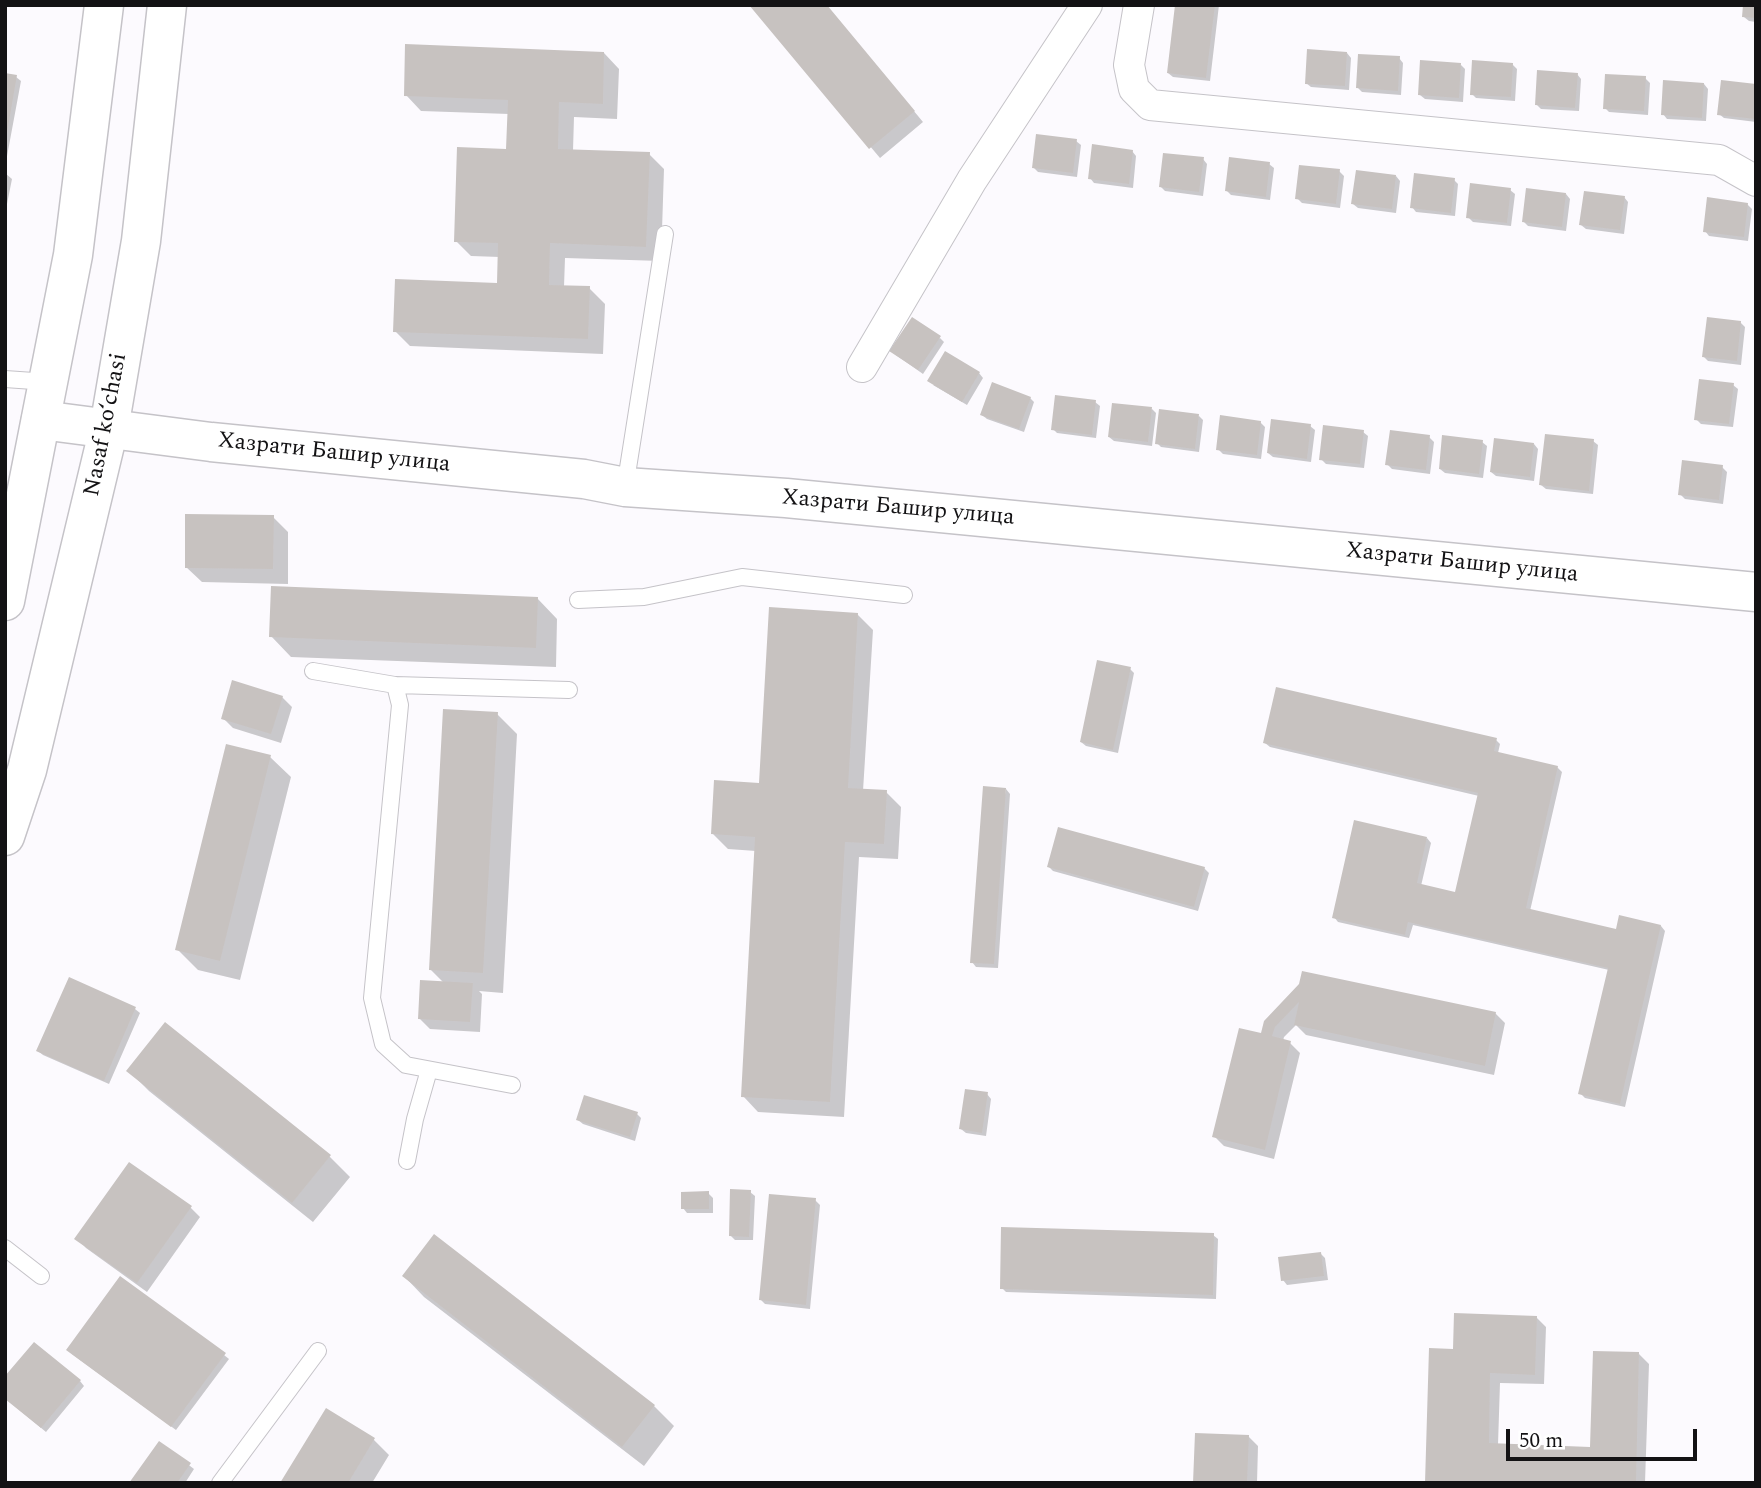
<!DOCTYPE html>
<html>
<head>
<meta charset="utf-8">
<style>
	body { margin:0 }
	#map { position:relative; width:1761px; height:1488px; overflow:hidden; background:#fcfafe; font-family:Spectral,serif }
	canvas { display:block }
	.frame { position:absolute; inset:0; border:7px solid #131214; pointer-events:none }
	.scale { position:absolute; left:1506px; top:1429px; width:191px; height:32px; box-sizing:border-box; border:4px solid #131214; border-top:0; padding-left:9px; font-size:21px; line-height:24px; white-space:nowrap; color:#131214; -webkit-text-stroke:5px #fff; paint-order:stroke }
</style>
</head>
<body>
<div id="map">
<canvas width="1761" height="1488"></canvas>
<div class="frame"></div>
<div class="scale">50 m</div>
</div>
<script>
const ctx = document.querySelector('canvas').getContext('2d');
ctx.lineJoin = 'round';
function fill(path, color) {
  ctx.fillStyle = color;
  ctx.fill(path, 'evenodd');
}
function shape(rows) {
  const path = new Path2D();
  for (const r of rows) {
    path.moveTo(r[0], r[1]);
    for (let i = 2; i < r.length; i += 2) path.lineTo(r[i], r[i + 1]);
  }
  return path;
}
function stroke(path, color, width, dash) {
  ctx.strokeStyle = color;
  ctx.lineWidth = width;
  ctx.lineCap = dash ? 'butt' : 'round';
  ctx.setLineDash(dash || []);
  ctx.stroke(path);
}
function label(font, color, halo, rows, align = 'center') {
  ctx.font = font + ' Spectral,serif';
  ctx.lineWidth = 5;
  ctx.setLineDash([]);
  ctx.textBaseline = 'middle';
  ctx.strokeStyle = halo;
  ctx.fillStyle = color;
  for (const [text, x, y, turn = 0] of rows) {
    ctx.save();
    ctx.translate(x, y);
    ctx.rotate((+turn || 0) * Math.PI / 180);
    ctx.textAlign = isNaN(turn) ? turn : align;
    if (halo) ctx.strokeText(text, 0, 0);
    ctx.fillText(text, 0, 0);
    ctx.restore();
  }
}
const shadow = shape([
	[751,5,826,5,923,122,880,158],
	[1176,5,1219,5,1210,81,1173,77,1168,73],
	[1756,5,1756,22,1749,21,1744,17],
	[604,53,619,69,617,119,574,117,573,151,649,154,664,169,661,261,565,258,564,287,589,288,605,304,603,354,410,346,395,331,499,285,500,257,471,256,456,241,508,151,509,114,421,111,406,95],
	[1347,53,1351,58,1349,90,1311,87,1306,83],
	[1399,58,1403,63,1401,95,1362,92,1358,88],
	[1512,64,1517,69,1515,101,1476,98,1472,94],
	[1461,65,1465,69,1463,102,1425,99,1420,95],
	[1577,74,1581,79,1579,111,1541,109,1536,104],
	[5,75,16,77,21,81,5,167],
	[1645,78,1650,83,1648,115,1609,112,1605,108],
	[1704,84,1708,89,1706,121,1667,119,1663,114],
	[1756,86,1756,122,1724,118,1719,114],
	[1076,141,1081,145,1077,177,1038,172,1034,168],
	[1132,151,1136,156,1133,188,1094,183,1090,178],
	[1203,159,1207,164,1203,196,1165,191,1161,187],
	[1269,164,1274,168,1270,200,1231,195,1227,191],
	[1339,171,1344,176,1340,208,1302,203,1297,198],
	[5,173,12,179,5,214],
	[1396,176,1400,181,1396,213,1358,208,1353,204],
	[1454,180,1458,184,1455,216,1416,212,1412,207],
	[1510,190,1515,194,1511,226,1473,222,1468,217],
	[1566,194,1570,199,1566,231,1528,226,1524,222],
	[1624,197,1628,202,1624,234,1586,229,1581,225],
	[1747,204,1752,209,1748,241,1709,236,1705,231],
	[1740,322,1745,327,1741,365,1708,361,1704,357],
	[940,338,944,342,923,374,896,355],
	[979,373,983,378,967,405,933,385],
	[1733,385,1738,389,1733,427,1701,424,1696,419],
	[1030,398,1034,402,1024,432,987,419,982,415],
	[1095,402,1100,406,1096,438,1057,433,1053,429],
	[1152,409,1156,413,1152,446,1114,441,1109,437],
	[1199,416,1203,420,1199,452,1161,447,1157,443],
	[1260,422,1265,427,1261,459,1223,454,1218,449],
	[1310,426,1315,430,1311,462,1273,457,1268,453],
	[1363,432,1368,436,1364,468,1326,464,1321,459],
	[1429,437,1434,442,1430,474,1392,469,1387,464],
	[1593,441,1598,445,1593,494,1546,489,1541,485],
	[1482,442,1487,446,1483,478,1445,473,1440,469],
	[1534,444,1538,449,1534,481,1496,476,1491,472],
	[1722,467,1727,472,1723,504,1685,499,1680,494],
	[273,517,288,532,288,584,202,582,186,567],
	[537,598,557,619,556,667,291,657,271,636],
	[857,614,873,630,863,791,886,792,901,807,898,859,859,857,844,1117,758,1112,743,1096,756,851,728,849,713,834,761,785],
	[1130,669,1134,673,1118,753,1086,746,1081,742],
	[282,697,292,707,281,743,233,728,223,718],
	[497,714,517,734,503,993,479,991,482,994,480,1032,430,1029,420,1019,444,983,430,969],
	[1496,740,1500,744,1498,753,1557,767,1562,772,1530,911,1618,931,1661,926,1665,931,1625,1107,1585,1098,1580,1093,1609,970,1413,925,1409,938,1338,922,1334,917,1427,838,1431,843,1421,886,1457,894,1479,796,1270,747,1265,743],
	[270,757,291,777,240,980,198,970,177,949],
	[1006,789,1010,794,998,968,976,967,972,962],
	[1049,867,1204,868,1209,873,1198,911,1053,871],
	[70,980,135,1009,140,1013,109,1084,43,1055,38,1051],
	[1301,985,1495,1013,1505,1023,1494,1075,1306,1035,1296,1025,1284,1037,1283,1041,1290,1043,1300,1053,1274,1159,1224,1146,1214,1136,1263,1035],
	[129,1071,329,1156,350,1177,313,1222,149,1091],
	[987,1094,991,1099,986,1136,966,1133,961,1129],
	[637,1114,641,1118,635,1141,583,1124,578,1120],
	[750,1192,755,1196,753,1240,735,1240,730,1235],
	[708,1193,713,1198,713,1213,687,1213,683,1208],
	[815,1200,820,1205,810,1309,765,1304,761,1300],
	[190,1207,200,1217,147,1292,86,1248,77,1238],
	[1213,1235,1218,1239,1216,1299,1006,1292,1002,1288],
	[1320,1253,1325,1258,1328,1280,1287,1285,1283,1280],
	[404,1276,654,1406,674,1426,644,1466,424,1297],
	[1536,1317,1546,1327,1544,1384,1500,1383,1498,1445,1592,1449,1639,1354,1649,1364,1645,1483,1426,1483,1455,1351],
	[72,1354,224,1355,229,1359,176,1430],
	[80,1381,84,1386,46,1432,5,1398],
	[327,1410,374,1440,389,1455,372,1483,282,1483],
	[1248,1436,1258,1446,1257,1483,1195,1483],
	[160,1443,194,1469,185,1483,131,1483]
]);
const building = shape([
	[749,5,827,5,915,111,869,149],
	[1175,5,1215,5,1206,78,1167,73],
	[1743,5,1756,5,1756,18,1742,17],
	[405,44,604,52,603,104,559,102,558,149,650,152,646,247,550,243,549,285,590,286,588,339,393,332,395,279,497,283,498,243,454,242,457,147,506,149,508,100,404,96],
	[1307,49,1347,52,1345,86,1305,84],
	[1358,54,1400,56,1398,91,1356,88],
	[1420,60,1461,63,1459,98,1418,95],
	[1472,60,1513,63,1511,97,1470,95],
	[1537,70,1578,73,1575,108,1535,105],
	[5,73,17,75,7,133,5,133],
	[1605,74,1646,76,1644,111,1603,109],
	[1663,80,1704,83,1702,118,1661,115],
	[1721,80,1756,84,1756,119,1717,115],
	[1036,134,1077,139,1073,173,1032,168],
	[1092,144,1133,150,1129,184,1088,179],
	[1163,153,1204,157,1199,192,1159,187],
	[1229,157,1270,162,1266,197,1225,191],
	[1299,165,1340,169,1336,204,1295,199],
	[1356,170,1396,175,1392,209,1351,204],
	[1414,173,1455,178,1451,213,1410,208],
	[1470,183,1511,188,1507,223,1466,218],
	[1526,188,1566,193,1562,227,1522,222],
	[1584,191,1625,196,1620,230,1579,225],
	[1707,197,1748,203,1744,237,1703,232],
	[912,317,941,336,918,370,889,351],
	[1707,317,1741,321,1737,361,1702,357],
	[945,351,980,372,962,402,927,381],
	[1699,379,1734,383,1729,424,1694,420],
	[992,382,1031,397,1019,429,980,415],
	[1055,395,1096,400,1092,435,1051,430],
	[1112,403,1152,407,1148,442,1108,437],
	[1159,409,1199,414,1195,449,1155,444],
	[1220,415,1261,421,1257,455,1216,450],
	[1271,419,1311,424,1307,459,1267,453],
	[1323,425,1364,430,1360,464,1319,460],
	[1390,430,1430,435,1426,470,1385,465],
	[1545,434,1594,439,1589,491,1539,485],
	[1442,435,1483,440,1479,474,1439,469],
	[1494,438,1534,443,1530,477,1490,472],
	[1682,460,1723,465,1719,500,1678,495],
	[185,514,274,515,273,569,185,568],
	[271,586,538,597,536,648,269,637],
	[769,607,858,613,848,788,887,790,884,844,845,842,830,1102,741,1097,755,837,711,834,714,780,759,783],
	[1097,660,1131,667,1113,750,1080,742],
	[232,680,283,696,271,734,221,719],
	[1276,687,1497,738,1494,751,1558,766,1526,908,1616,929,1619,915,1661,925,1620,1104,1578,1094,1608,968,1408,922,1405,935,1332,918,1354,820,1427,837,1417,883,1455,892,1478,793,1263,743],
	[443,709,498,712,483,973,429,970],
	[226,744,271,755,220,961,175,950],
	[983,786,1006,788,994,964,970,963],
	[1058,827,1205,867,1194,907,1047,867],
	[1302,971,1496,1012,1485,1066,1294,1025,1299,1002,1275,1027,1272,1036,1291,1041,1265,1150,1212,1137,1239,1028,1261,1033,1264,1021,1299,984],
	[69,977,136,1007,104,1081,36,1051],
	[420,980,473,983,470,1022,418,1019],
	[165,1022,331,1155,292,1203,126,1071],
	[965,1089,988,1092,982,1133,959,1129],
	[584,1095,638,1112,630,1137,576,1120],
	[129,1162,192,1206,137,1283,74,1239],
	[730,1189,751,1190,749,1237,729,1236],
	[709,1191,709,1209,681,1209,681,1192],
	[769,1194,816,1198,806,1305,759,1300],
	[1001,1227,1214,1233,1213,1295,1000,1289],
	[434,1234,655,1405,622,1447,402,1276],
	[1321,1252,1324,1276,1281,1281,1278,1257],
	[120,1276,226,1353,171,1427,66,1350],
	[1454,1313,1537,1316,1535,1375,1490,1373,1489,1443,1590,1447,1593,1351,1639,1352,1636,1483,1425,1483,1429,1348,1453,1349],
	[34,1342,81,1380,41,1428,5,1399,5,1376],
	[326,1408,375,1438,348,1483,280,1483],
	[1195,1433,1249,1435,1247,1483,1193,1483],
	[159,1441,191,1463,177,1483,129,1483]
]);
const service = shape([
	[5,379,48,382],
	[625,487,665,234],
	[578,600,644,597,742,577,904,595],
	[313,671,395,685,400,705,372,998,383,1044,406,1065,512,1085],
	[395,685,569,690],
	[407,1161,415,1119,429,1070],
	[5,1248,41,1276],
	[220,1483,318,1351]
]);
const minor = shape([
	[1139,5,1129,65,1134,89,1150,105,1719,160,1756,181],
	[862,367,972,180,1087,5]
]);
const tertiary = shape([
	[41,420,211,442,584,479,625,487,786,498,1756,592]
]);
const secondary = shape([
	[5,601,73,255,104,5],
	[5,836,27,770,109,428,141,241,167,5]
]);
const streetNames = [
	["Nasaf ko‘chasi",107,425,-79],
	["Хазрати Башир улица",334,454,6],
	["Хазрати Башир улица",898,509,5],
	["Хазрати Башир улица",1462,564,6]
];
fill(shadow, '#0003');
fill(building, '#c7c2c0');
stroke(service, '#c5c3c8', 18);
stroke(minor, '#c5c3c8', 32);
stroke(tertiary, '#c5c3c8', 41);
stroke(secondary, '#c5c3c8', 41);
stroke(service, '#fff', 16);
stroke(minor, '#fff', 30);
stroke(tertiary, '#fff', 38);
stroke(secondary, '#fff', 38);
label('23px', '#131214', '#fff', streetNames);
</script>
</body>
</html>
